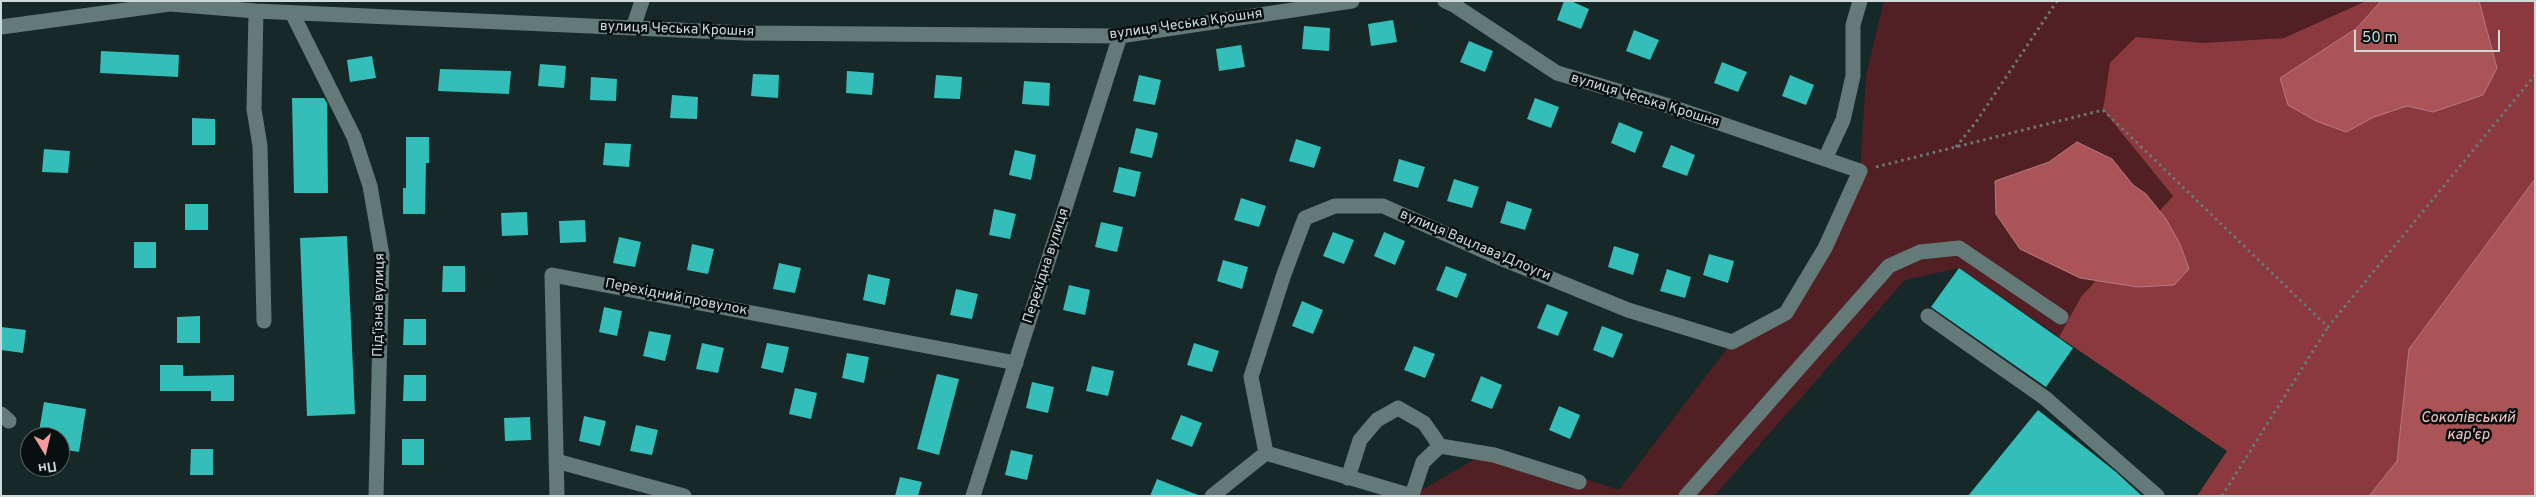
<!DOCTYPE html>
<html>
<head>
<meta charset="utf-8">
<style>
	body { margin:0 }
	#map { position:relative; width:2536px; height:497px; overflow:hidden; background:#162928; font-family:Overpass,sans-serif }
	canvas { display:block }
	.frame { position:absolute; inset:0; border:2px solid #cedad9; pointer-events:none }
	.north { position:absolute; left:20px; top:427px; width:50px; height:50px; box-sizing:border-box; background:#08100f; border:1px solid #576160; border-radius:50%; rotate:171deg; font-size:14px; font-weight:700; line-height:20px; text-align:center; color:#cedad9 }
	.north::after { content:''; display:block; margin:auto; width:18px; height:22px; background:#f59b9d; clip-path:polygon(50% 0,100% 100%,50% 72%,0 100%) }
	.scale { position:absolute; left:2354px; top:30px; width:146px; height:22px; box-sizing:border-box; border:2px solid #cedad9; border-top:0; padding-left:6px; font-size:15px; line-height:18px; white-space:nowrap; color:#cedad9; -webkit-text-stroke:4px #08100f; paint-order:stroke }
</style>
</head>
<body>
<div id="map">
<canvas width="2536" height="497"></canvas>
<div class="frame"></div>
<div class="north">Пн</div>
<div class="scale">50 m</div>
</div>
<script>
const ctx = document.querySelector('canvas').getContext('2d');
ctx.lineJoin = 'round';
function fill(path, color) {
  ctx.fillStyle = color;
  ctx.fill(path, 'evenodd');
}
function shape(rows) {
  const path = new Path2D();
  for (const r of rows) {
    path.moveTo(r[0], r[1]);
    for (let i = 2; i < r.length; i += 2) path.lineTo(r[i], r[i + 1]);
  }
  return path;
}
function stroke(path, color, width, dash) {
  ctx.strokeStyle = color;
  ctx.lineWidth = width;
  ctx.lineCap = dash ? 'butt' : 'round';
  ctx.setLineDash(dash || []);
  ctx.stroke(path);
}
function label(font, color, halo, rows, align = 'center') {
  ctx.font = font + ' Overpass,sans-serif';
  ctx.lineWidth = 5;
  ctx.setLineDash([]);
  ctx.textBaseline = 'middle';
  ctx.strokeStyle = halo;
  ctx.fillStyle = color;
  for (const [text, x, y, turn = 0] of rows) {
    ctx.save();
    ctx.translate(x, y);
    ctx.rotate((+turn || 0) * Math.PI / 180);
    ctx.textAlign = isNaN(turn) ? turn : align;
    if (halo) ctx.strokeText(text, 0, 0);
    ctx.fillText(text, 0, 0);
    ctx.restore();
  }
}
const green = shape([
	[1884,1,2366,1,2284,38,2203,43,2136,37,2103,110,2173,196,2081,297,2059,337,1959,268,1905,280,1714,496,1412,496,1492,449,1619,490,1732,342,1786,313,1860,171,1866,76]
]);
const forest = shape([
	[2366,1,2535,1,2535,179,2409,349,2397,461,2369,496,2197,496,2227,451,2059,337,2081,297,2173,196,2103,110,2110,63,2136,37,2203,43,2284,38]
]);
const water = shape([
	[2381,1,2479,1,2497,68,2483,95,2433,112,2407,106,2374,117,2346,132,2316,121,2288,105,2280,78,2357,28,2381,1],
	[2077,142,2112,159,2133,185,2146,194,2166,219,2180,244,2189,269,2174,285,2138,287,2080,278,2020,249,1996,214,1995,181,2049,162,2077,142],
	[2535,179,2535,496,2369,496,2397,461,2409,349,2535,179]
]);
const building = shape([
	[1564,1,1571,1,1589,9,1581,29,1557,20],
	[1393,20,1397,42,1371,46,1368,24],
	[1304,26,1330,28,1329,51,1302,49],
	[1634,30,1659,40,1650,60,1626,51],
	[1469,41,1493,51,1485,72,1460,62],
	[1241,45,1245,67,1219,71,1216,49],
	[101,51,179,55,178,77,100,73],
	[372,56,376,78,350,82,347,60],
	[1722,62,1747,72,1738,92,1714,83],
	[540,64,566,66,564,88,538,86],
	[440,69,511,71,509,94,438,91],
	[847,71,874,73,872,95,846,93],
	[753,74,779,75,778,98,751,96],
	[936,75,962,77,960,99,934,98],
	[1139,75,1161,80,1155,105,1133,101],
	[1790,75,1814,85,1806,105,1782,96],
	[591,77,617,79,616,101,590,100],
	[1024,81,1050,83,1049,106,1022,104],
	[672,95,698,97,697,119,670,118],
	[292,98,324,98,327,103,328,193,294,193],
	[1535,98,1559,107,1551,128,1527,119],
	[192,118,215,119,215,145,192,145],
	[1619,122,1643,132,1635,153,1611,143],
	[1136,128,1158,133,1152,158,1130,153],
	[406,137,429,137,429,163,426,163,425,214,403,214,403,188,406,188],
	[1296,139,1321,147,1314,168,1289,161],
	[605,143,631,144,629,167,603,165],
	[1671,145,1695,155,1687,176,1662,167],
	[44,149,70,151,68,173,42,172],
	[1015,150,1036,155,1031,180,1009,175],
	[1399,159,1425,167,1418,188,1393,181],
	[1119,167,1141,172,1135,197,1113,192],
	[1454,179,1479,187,1472,208,1447,201],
	[1241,198,1266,206,1259,227,1234,220],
	[1507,201,1532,209,1525,230,1500,223],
	[185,204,208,204,208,230,185,230],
	[994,209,1016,214,1010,239,989,235],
	[527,212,528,235,502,236,501,213],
	[585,220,586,242,560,243,559,221],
	[1101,222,1123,227,1117,252,1095,247],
	[1333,232,1354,240,1344,264,1323,256],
	[1384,232,1405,241,1395,265,1374,256],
	[347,236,355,414,307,416,300,238],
	[619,237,641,242,635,267,613,263],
	[134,242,156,242,156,268,134,268],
	[692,244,714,249,708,274,687,270],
	[1614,246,1639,254,1633,275,1608,267],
	[1709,254,1734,261,1728,283,1703,275],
	[1223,260,1248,267,1242,289,1217,281],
	[779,263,801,268,795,293,773,289],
	[443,266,465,266,465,292,442,292],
	[1446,266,1467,274,1457,298,1436,290],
	[1959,268,2073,348,2046,387,1931,307],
	[1667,269,1691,277,1685,298,1660,291],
	[868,274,890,279,885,305,863,300],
	[1069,285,1090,290,1085,315,1063,310],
	[956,289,978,294,972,319,950,315],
	[1302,301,1323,310,1313,334,1292,326],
	[1547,304,1568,312,1558,336,1537,328],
	[604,307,622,311,617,336,599,332],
	[200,316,200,343,177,343,177,317],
	[404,319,426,319,426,345,403,345],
	[1602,326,1623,334,1613,358,1593,350],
	[1,327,26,330,23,353,1,350],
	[649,331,671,335,665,361,643,356],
	[702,343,724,348,718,373,696,369],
	[767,343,789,347,783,373,761,368],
	[1194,343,1219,351,1212,372,1187,365],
	[1414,346,1435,354,1425,378,1404,370],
	[847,353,869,357,864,383,842,378],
	[160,365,183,365,183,376,234,375,234,401,211,401,211,391,160,391],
	[1092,366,1114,371,1108,396,1086,391],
	[937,374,959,379,939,455,917,449],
	[404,375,426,375,426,401,403,401],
	[1481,376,1502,385,1492,409,1471,401],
	[1032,382,1054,387,1048,413,1026,408],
	[795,388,817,393,811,419,789,414],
	[44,402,86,409,79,452,60,449,60,437,38,437],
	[1559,406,1580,415,1570,439,1549,430],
	[2038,410,2116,472,2142,496,1968,496],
	[1181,415,1202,423,1192,447,1171,439],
	[584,416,606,421,600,446,579,441],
	[530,417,531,440,505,441,504,418],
	[636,425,658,430,652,455,630,451],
	[402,439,424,439,424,465,402,465],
	[191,449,213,449,213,475,190,475],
	[1011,450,1033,455,1027,480,1005,475],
	[900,477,922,482,918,496,895,496],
	[1157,479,1198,495,1197,496,1150,496]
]);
const path = shape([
	[1956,147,1976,122,2057,1],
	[1876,167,2103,110,2328,327,2535,75],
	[2222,496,2328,327]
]);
const minor = shape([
	[256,11,254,109,260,146,264,321],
	[292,13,354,137,370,186,382,255,376,496],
	[1,27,170,4,256,11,745,33,1120,36,1352,1],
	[633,28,642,1],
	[1825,159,1843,120,1853,76,1853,25,1860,1],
	[1928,316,2045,398,2157,496],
	[1,414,9,421],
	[1266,453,1412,496],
	[556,461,684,496],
	[1348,478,1360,440,1377,420,1398,408,1424,423,1440,446],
	[1412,495,1423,462,1440,446,1494,455,1579,482],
	[557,496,552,275,1016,363],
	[973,496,1120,36],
	[1212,496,1266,453,1251,377,1284,274,1305,218,1335,206,1383,206,1493,255,1628,310,1732,342,1786,313,1825,248,1860,171,1669,106,1557,73,1454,5,1445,1],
	[1686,496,1889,266,1920,252,1959,248,2061,317]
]);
const streetNames = [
	["вулиця Чеська Крошня",1186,25,-8],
	["вулиця Чеська Крошня",677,30,2],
	["вулиця Чеська Крошня",1645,101,17],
	["вулиця Вацлава Длоуги",1475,246,23],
	["Перехідна вулиця",1047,266,-72],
	["Перехідний провулок",676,298,11],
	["Підʼїзна вулиця",380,305,-89]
];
const waterNames = [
	["Соколівський",2468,419],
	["кар'єр",2468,436]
];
fill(green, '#522024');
fill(forest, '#8c383f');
fill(water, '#aa5458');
stroke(water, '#b57c7f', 1);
fill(building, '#33beba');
stroke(path, '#6a7978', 3, [2.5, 4]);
stroke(minor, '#647a78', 15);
label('14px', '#cedad9', '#08100f', streetNames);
label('italic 15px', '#f5c3c3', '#08100f', waterNames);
</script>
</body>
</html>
